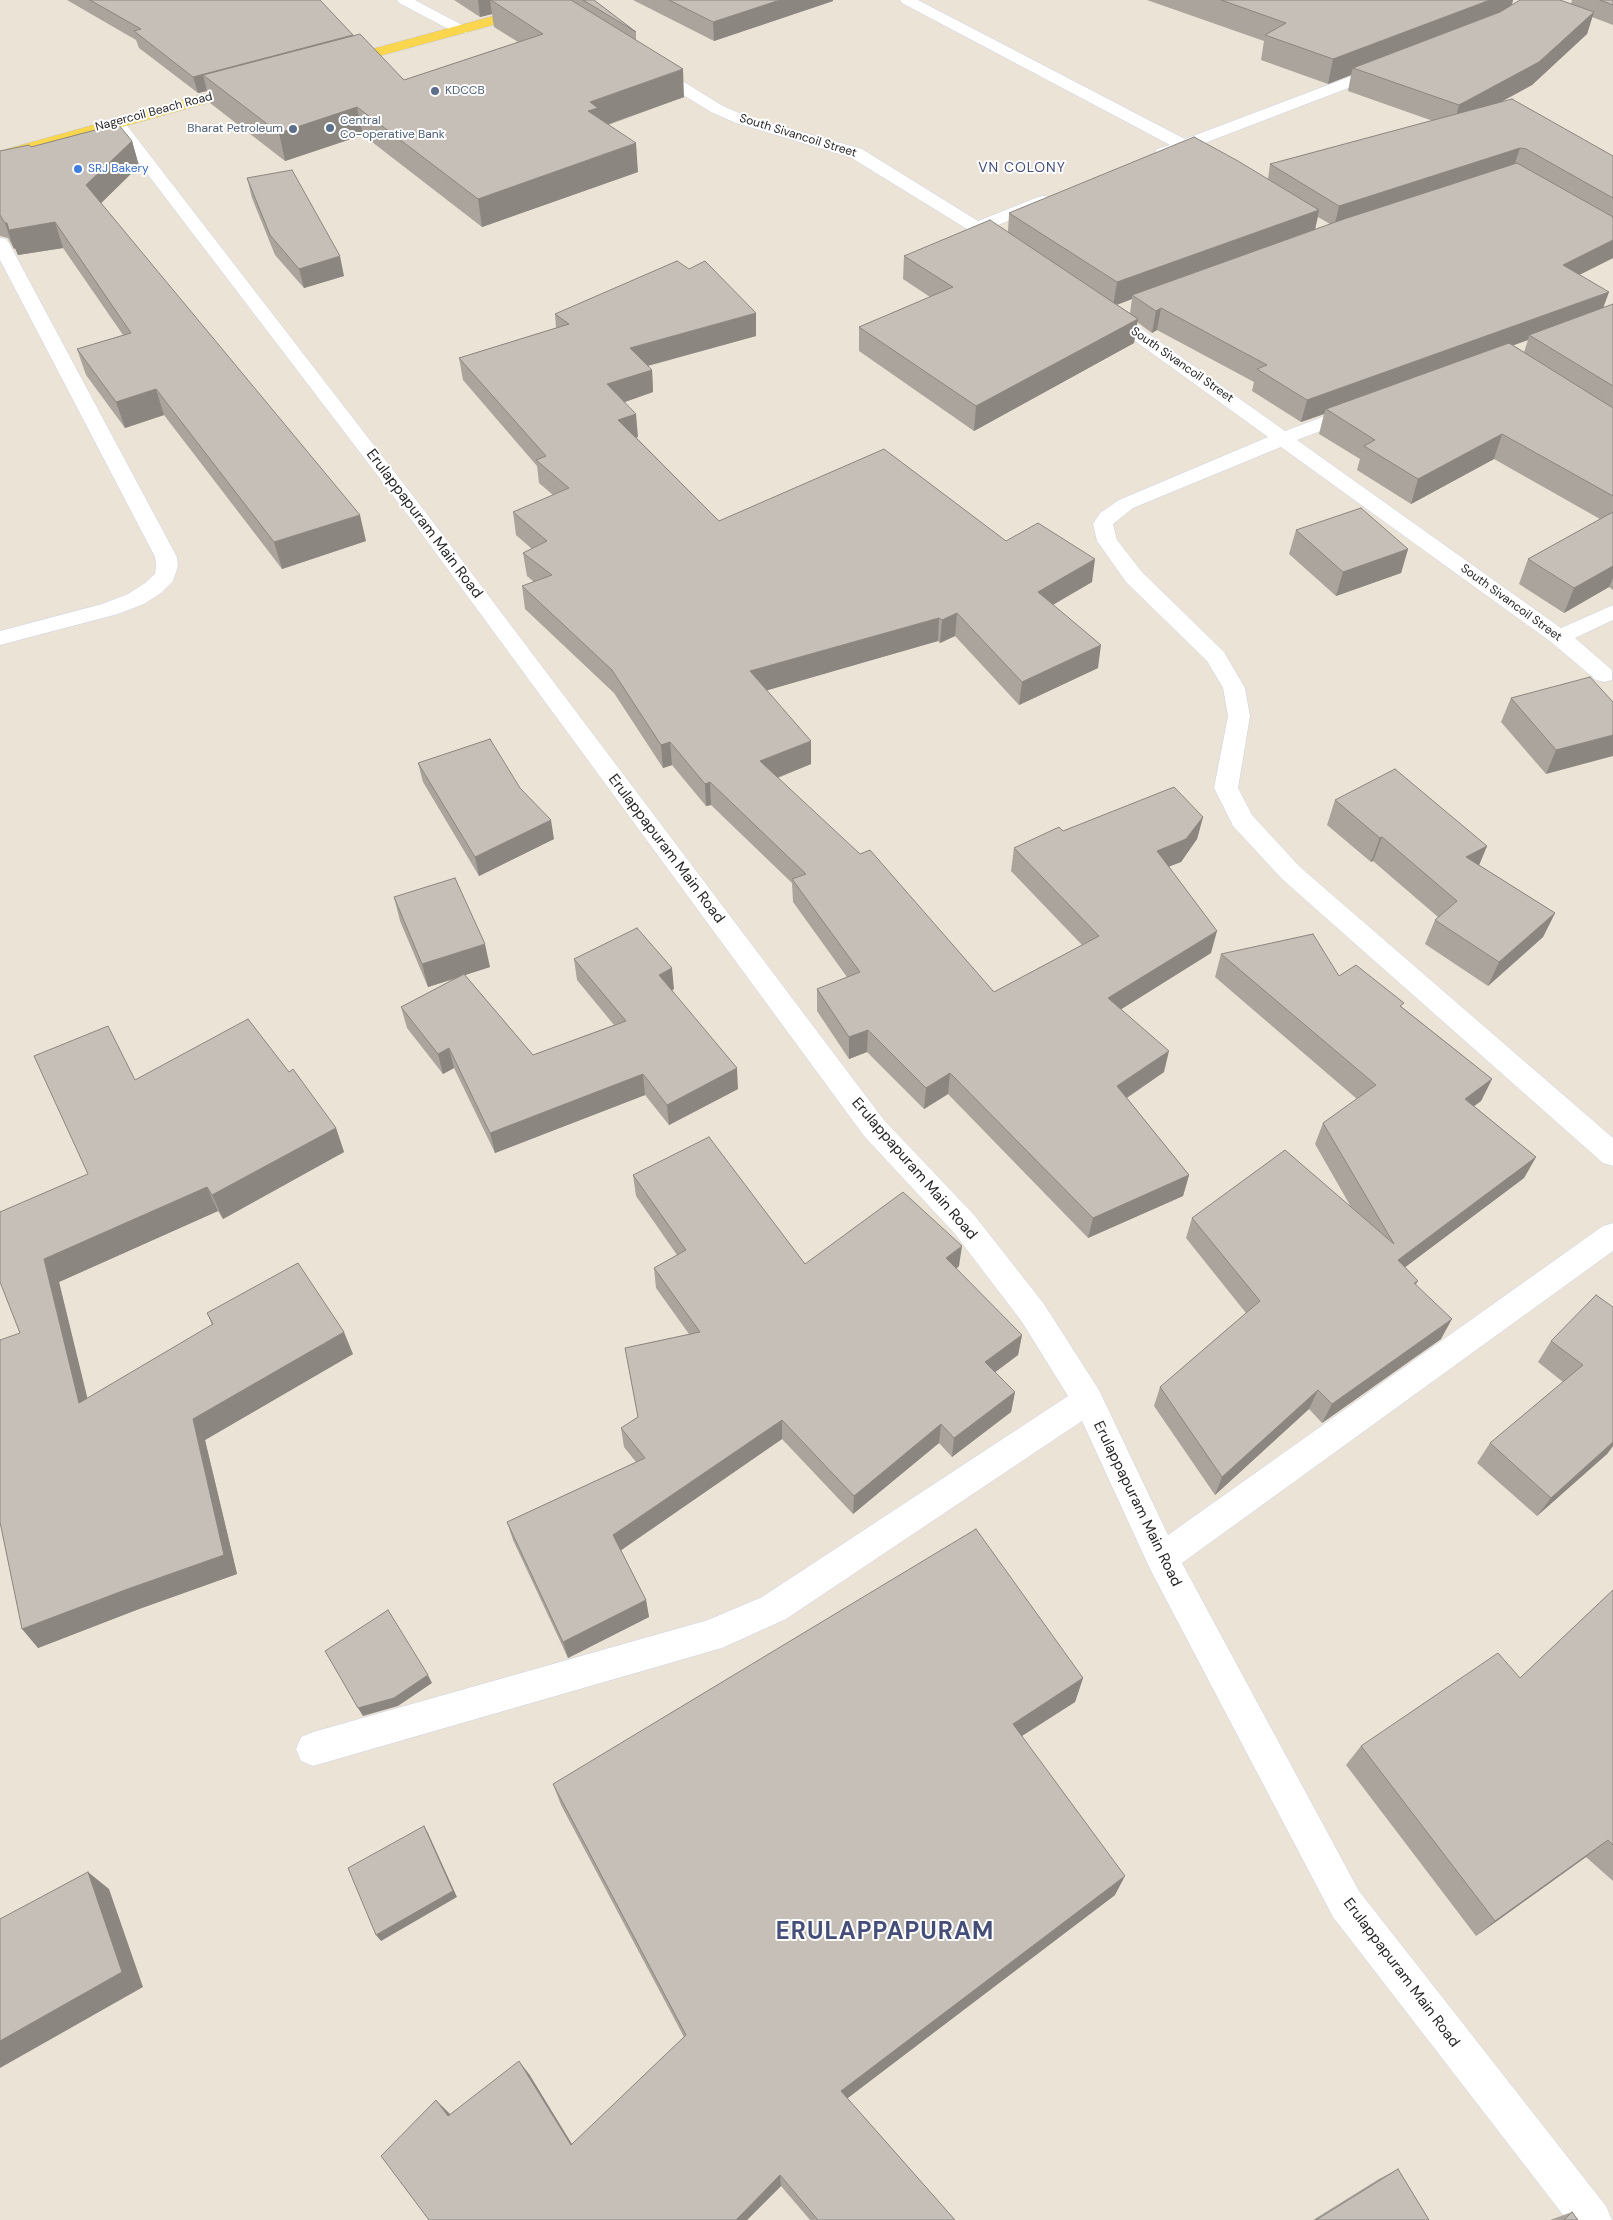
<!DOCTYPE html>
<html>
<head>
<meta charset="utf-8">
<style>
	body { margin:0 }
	canvas { display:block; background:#ebe3d6 }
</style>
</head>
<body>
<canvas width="1613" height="2220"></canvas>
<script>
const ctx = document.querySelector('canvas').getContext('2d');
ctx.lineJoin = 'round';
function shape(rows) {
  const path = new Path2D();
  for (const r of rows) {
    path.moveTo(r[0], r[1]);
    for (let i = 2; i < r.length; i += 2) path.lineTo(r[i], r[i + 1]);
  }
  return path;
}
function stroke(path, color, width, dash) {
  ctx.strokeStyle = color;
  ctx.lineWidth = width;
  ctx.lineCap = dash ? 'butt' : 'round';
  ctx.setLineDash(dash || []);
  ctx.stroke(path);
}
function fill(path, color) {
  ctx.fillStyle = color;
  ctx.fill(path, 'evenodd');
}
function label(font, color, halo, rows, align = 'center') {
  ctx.font = font + ' "DM Sans",sans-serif';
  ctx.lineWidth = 4;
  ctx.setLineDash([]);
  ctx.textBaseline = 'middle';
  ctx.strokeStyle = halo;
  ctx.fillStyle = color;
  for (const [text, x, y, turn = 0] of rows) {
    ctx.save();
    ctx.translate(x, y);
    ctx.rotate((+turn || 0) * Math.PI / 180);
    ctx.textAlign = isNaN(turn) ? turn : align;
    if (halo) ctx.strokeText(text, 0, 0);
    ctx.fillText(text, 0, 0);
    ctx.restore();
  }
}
const minor = shape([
	[397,0,415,0,466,27,469,30,466,33,456,33,399,3,397,0],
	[900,0,918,0,1185,139,1378,66,1390,66,1392,69,1390,72,1197,146,1203,151,1201,155,1195,156,1183,151,1163,158,1157,157,1155,153,1157,149,1170,145,902,3,900,0],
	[652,64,658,66,723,106,748,117,862,149,978,221,1038,197,1044,196,1050,197,1053,201,1050,205,990,228,1013,242,1016,246,1013,250,1001,250,850,157,736,123,711,112,646,72,644,69,646,66,652,64],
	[116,117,122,119,427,514,884,1120,975,1216,1044,1304,1099,1390,1168,1535,1603,1226,1613,1223,1613,1251,1182,1563,1359,1891,1606,2206,1612,2220,1567,2220,1333,1917,1150,1569,1082,1421,786,1619,722,1648,313,1766,301,1761,296,1749,301,1737,313,1732,708,1620,762,1597,1068,1396,1022,1322,955,1234,864,1136,413,522,110,125,108,122,110,119,116,117],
	[0,238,6,239,9,243,177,557,178,566,173,581,161,593,144,604,118,614,0,645,0,631,102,604,128,594,145,583,155,574,156,566,155,557,0,260,0,238],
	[1105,305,1111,307,1285,431,1349,407,1356,405,1363,407,1366,411,1363,415,1297,440,1561,628,1613,605,1613,620,1575,638,1612,670,1612,680,1604,682,1596,680,1551,642,1281,447,1133,508,1113,524,1117,540,1142,572,1224,652,1245,688,1250,716,1238,788,1252,815,1300,867,1613,1138,1613,1166,1603,1163,1282,879,1233,826,1214,788,1228,716,1223,688,1207,661,1126,582,1097,541,1093,524,1100,513,1119,500,1268,437,1099,315,1096,311,1099,307,1105,305]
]);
const major = shape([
	[552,0,576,0,574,3,346,65,336,65,333,62,336,59,552,0],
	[244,83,250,85,252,88,250,91,0,161,0,151,244,83]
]);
const wall = shape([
	[67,0,320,0,353,36,404,80,518,42,494,27,492,14,480,17,454,0,594,0,636,32,636,40,684,97,608,125,638,172,482,227,363,135,285,161,210,103,207,91,198,93,139,48,136,40],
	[633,0,833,0,833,1,714,41],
	[1147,0,1513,0,1512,5,1571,4,1572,0,1613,0,1613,25,1592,17,1587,34,1532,85,1499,103,1613,156,1613,258,1579,275,1603,308,1613,304,1613,590,1609,587,1564,613,1519,584,1528,559,1600,519,1494,459,1411,504,1357,470,1360,459,1319,434,1324,414,1301,422,1252,391,1254,382,1157,330,1152,333,1137,322,1134,343,974,431,859,351,859,327,930,297,903,279,904,256,1008,232,1009,213,1268,179,1270,164,1433,121,1348,91,1351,75,1328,84,1261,60,1264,41],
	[1318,217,1330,224,1315,230],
	[1132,299,1130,313,1117,305],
	[1528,340,1524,352,1513,345],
	[132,141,139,166,101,203,366,541,282,569,164,415,125,428,86,375,77,349,123,335,63,248,18,255,15,248,14,249,8,238,0,236,0,151,31,147],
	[247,178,344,276,304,288,275,255,252,198],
	[555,314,756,336,648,366,652,370,653,392,625,402,638,437,636,437,719,521,1006,541,1092,582,1053,605,1098,668,1019,705,955,636,940,643,938,641,767,690,811,764,778,778,994,992,1082,945,1011,871,1014,848,1063,831,1203,817,1197,839,1181,862,1169,866,1211,953,1121,1009,1164,1072,1127,1098,1189,1175,1183,1196,1088,1238,948,1094,924,1109,867,1052,849,1059,817,1011,817,989,847,977,793,902,792,883,711,805,706,806,672,765,663,768,614,693,525,609,522,586,534,582,527,576,523,553,532,549,516,535,513,512,553,495,539,483,537,466,463,380,459,358,556,328],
	[1296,530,1408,549,1401,573,1336,596,1289,554],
	[1511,698,1613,702,1546,774,1501,722],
	[418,763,520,788,554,839,479,876,423,782],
	[1335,800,1487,846,1479,865,1555,913,1543,937,1488,986,1425,944,1435,920,1438,917,1373,861,1371,862,1327,825],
	[394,897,490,967,465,975,533,1055,614,1025,577,980,574,959,674,989,672,990,738,1089,669,1125,645,1095,495,1153,454,1068,443,1074,407,1028,401,1007,454,979,428,987,400,921],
	[1221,954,1339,976,1402,1007,1492,1079,1481,1101,1474,1106,1536,1157,1524,1178,1405,1267,1418,1281,1416,1285,1441,1339,1322,1423,1309,1409,1215,1495,1154,1406,1160,1387,1246,1313,1186,1238,1192,1218,1351,1207,1315,1144,1323,1123,1357,1099,1215,977],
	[289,1072,336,1128,344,1152,223,1219,218,1211,59,1282,87,1399,212,1325,207,1313,353,1354,205,1440,237,1574,139,1609,38,1648,20,1333,88,1174,135,1080],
	[633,1175,805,1264,959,1266,956,1269,1022,1335,1018,1355,995,1372,1015,1392,1011,1412,952,1457,939,1443,853,1514,782,1439,621,1550,646,1600,649,1617,568,1658,513,1540,507,1522,636,1462,624,1447,621,1428,638,1417,625,1348,689,1334,656,1288,654,1268,677,1255,636,1196],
	[1613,1307,1613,1446,1607,1454,1537,1516,1477,1463,1490,1443,1563,1382,1538,1362,1551,1341],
	[1613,1590,1613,1881,1586,1857,1476,1936,1346,1765,1361,1746,1520,1678],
	[1083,1678,1075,1702,1022,1736,1115,1895,847,2098,955,2220,810,2220,781,2186,747,2220,429,2220,448,2112,450,2114,529,2074,572,2144,684,2037,561,1805,553,1784],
	[1398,2169,1429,2220,1313,2220,1379,2179],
	[1572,2212,1578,2220,1550,2220]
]);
const shadedWall = shape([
	[478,0,490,0,492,14,480,17],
	[780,0,833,0,833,1,714,41,713,22],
	[1490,0,1513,0,1511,7,1482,25,1353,68,1351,75,1328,84,1333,59],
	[1594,12,1587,34,1532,85,1453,128,1459,105],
	[353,35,356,51,203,75,207,91,198,93,193,77],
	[683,69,684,97,600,127,588,111,590,102],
	[357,107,363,135,285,161,279,133],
	[132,141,139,166,94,210,86,185],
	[636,143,638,172,482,227,478,199],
	[1520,148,1513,169,1334,227,1339,206],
	[1319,210,1314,234,1132,295,1132,299,1113,306,1117,282],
	[55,222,63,248,18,255,15,248,14,249,5,223],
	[1613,240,1613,258,1555,287,1563,265],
	[340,256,344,276,304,288,299,269],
	[1609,292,1601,314,1529,335,1528,340,1330,412,1326,409,1324,414,1301,422,1307,400],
	[1161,308,1157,330,1152,333,1156,311],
	[756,313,756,336,632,370,630,348],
	[1138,319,1134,343,974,431,976,406],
	[652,370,653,392,610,407,607,384],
	[156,389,164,415,125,428,116,402],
	[636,414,638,437,620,443,618,420],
	[1502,434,1494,459,1411,504,1418,479],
	[360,515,366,541,282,569,274,542],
	[1408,549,1401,573,1336,596,1343,572],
	[1095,559,1092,582,1035,615,1038,592],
	[1613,566,1613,578,1609,587,1564,613,1574,588],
	[957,613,955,636,940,643,942,620],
	[939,618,938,641,751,695,750,671],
	[1101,645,1098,668,1019,705,1022,682],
	[1613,735,1613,756,1546,774,1556,750],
	[811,741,811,764,761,784,760,761],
	[670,742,672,765,663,768,661,745],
	[710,782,711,805,706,806,705,784],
	[1203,817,1197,839,1181,862,1153,873,1157,851],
	[551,820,554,839,479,876,475,857],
	[1382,837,1373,861,1371,862,1380,838],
	[1487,846,1477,870,1466,857],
	[1555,913,1543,937,1488,986,1499,962],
	[1217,931,1211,953,1104,1020,1108,998],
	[485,944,490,967,428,987,422,964],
	[672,968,674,989,661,996,659,975],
	[868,1030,867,1052,849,1059,849,1037],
	[449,1048,454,1068,443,1074,438,1054],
	[1169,1051,1164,1072,1113,1107,1117,1086],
	[737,1068,738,1089,669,1125,667,1105],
	[950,1073,948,1094,924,1109,926,1088],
	[643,1074,645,1095,495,1153,490,1133],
	[1492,1079,1481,1101,1454,1121,1465,1099],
	[336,1128,344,1152,223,1219,212,1195],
	[1536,1157,1524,1178,1388,1280,1398,1260],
	[1189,1175,1183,1196,1088,1238,1093,1218],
	[207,1187,218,1211,59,1282,94,1425,79,1403,44,1259],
	[962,1246,959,1266,943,1279,946,1258],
	[1452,1319,1441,1339,1322,1423,1332,1404],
	[344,1332,353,1354,205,1440,237,1574,139,1609,38,1648,22,1629,193,1419],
	[1022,1335,1018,1355,982,1382,985,1362],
	[1318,1390,1309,1409,1215,1495,1222,1477],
	[1015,1392,1011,1412,952,1457,954,1438],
	[782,1420,782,1439,617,1553,613,1535],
	[941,1424,939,1443,853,1514,854,1496],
	[1613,1442,1613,1446,1607,1454,1537,1516,1551,1498],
	[646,1600,649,1617,568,1658,563,1642],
	[428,1675,432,1683,398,1706,363,1716,358,1708],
	[1083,1678,1075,1702,1006,1746,1013,1724],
	[424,1826,428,1833,457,1897,381,1941,376,1935],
	[1608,1840,1586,1857,1476,1936,1495,1921],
	[88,1872,109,1889,143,1987,0,2068,0,2041],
	[1125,1876,1115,1895,840,2104,841,2091],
	[519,2061,529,2074,579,2156,571,2145],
	[436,2100,448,2112,460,2128,448,2116],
	[780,2175,781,2186,747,2220,736,2220]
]);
const building = shape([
	[90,0,320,0,353,35,193,77,134,31,141,29,90,0],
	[491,0,571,0,683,69,590,102,598,108,588,111,636,143,478,199,357,107,279,133,203,75,360,34,404,80,543,34,491,0],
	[583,0,594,0,636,32,583,0],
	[669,0,780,0,713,22,669,0],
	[1221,0,1490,0,1333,59,1265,35,1286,23,1221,0],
	[1520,0,1560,0,1594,12,1539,62,1459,105,1353,68,1500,12,1520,0],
	[1600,0,1613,0,1613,5,1600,0],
	[1512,99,1613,156,1613,198,1526,149,1520,148,1339,206,1270,164,1512,99],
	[118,124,132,141,86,185,360,515,274,542,156,389,116,402,77,349,131,333,55,222,9,230,7,223,5,223,0,215,0,151,29,145,31,147,118,124],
	[1194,137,1238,161,1319,210,1117,282,1009,213,1194,137],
	[1517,163,1613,217,1613,240,1563,265,1609,292,1307,400,1257,369,1267,365,1161,308,1156,311,1132,295,1344,219,1517,163],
	[292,170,340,256,299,269,270,235,247,178,292,170],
	[990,220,1138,319,976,406,859,327,953,287,904,256,990,220],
	[677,261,689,269,705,261,756,313,630,348,652,370,607,384,636,414,618,420,719,521,884,449,1006,541,1038,523,1095,559,1038,592,1101,645,1022,682,957,613,942,620,939,618,750,671,811,741,760,761,860,854,870,850,994,992,1099,936,1014,848,1059,827,1063,831,1174,787,1203,817,1186,839,1157,851,1217,931,1108,998,1169,1051,1117,1086,1189,1175,1093,1218,950,1073,926,1088,868,1030,849,1037,817,989,860,972,792,879,806,874,710,782,705,784,670,742,661,745,612,670,522,586,552,575,523,553,547,541,513,512,569,488,536,460,546,456,459,358,569,324,555,314,677,261],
	[1613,304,1613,386,1529,335,1613,304],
	[1509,343,1613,408,1613,496,1502,434,1418,479,1364,446,1375,440,1326,409,1509,343],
	[1361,508,1408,549,1343,572,1296,530,1361,508],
	[1613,512,1613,566,1574,588,1528,559,1613,512],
	[1590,677,1613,702,1613,735,1556,750,1511,698,1590,677],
	[490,739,520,788,551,820,475,857,418,763,490,739],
	[1395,769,1487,846,1466,857,1555,913,1499,962,1435,920,1457,901,1382,837,1380,838,1335,800,1395,769],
	[455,878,485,944,422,964,394,897,455,878],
	[637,928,672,968,659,975,737,1068,667,1105,643,1074,490,1133,449,1048,438,1054,401,1007,464,974,533,1055,626,1021,574,959,637,928],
	[1313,934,1339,976,1356,965,1404,1003,1400,1006,1492,1079,1465,1099,1536,1157,1398,1260,1418,1281,1414,1283,1452,1319,1332,1404,1318,1390,1222,1477,1160,1387,1260,1301,1192,1218,1285,1150,1394,1244,1323,1123,1376,1085,1221,954,1313,934],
	[248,1019,289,1072,293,1069,336,1128,212,1195,207,1187,44,1259,79,1403,213,1324,207,1313,298,1263,344,1332,193,1419,224,1555,125,1590,22,1629,0,1522,0,1340,20,1333,0,1282,0,1212,88,1174,34,1056,108,1026,135,1080,248,1019],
	[709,1137,805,1264,903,1192,962,1246,946,1258,1022,1335,985,1362,1015,1392,954,1438,941,1424,854,1496,782,1420,613,1535,646,1600,563,1642,507,1522,645,1458,621,1428,638,1417,625,1348,700,1332,654,1268,686,1250,633,1175,709,1137],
	[1596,1295,1613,1307,1613,1442,1551,1498,1490,1443,1583,1365,1551,1341,1596,1295],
	[976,1529,1083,1678,1013,1724,1125,1876,841,2091,955,2220,818,2220,780,2175,736,2220,429,2220,381,2156,436,2100,448,2116,519,2061,571,2145,686,2035,553,1784,976,1529],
	[1613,1590,1613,1845,1608,1840,1495,1921,1361,1746,1498,1653,1520,1678,1613,1590],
	[388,1610,428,1675,394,1698,358,1708,325,1651,388,1610],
	[424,1826,453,1891,376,1935,348,1868,424,1826],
	[88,1872,122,1972,0,2041,0,1919,88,1872],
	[1398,2169,1429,2220,1316,2220,1398,2169],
	[1572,2212,1578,2220,1564,2220,1572,2212]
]);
const markers = [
	[435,91,5,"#5c6f8a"],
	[330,128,5,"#5c6f8a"],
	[293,129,5,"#5c6f8a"],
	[78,169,5,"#3f7fe0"]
];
const farServicenames = [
	["KDCCB",445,91],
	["Central",340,121],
	["Co-operative Bank",340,135],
	["Bharat Petroleum",283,129,"right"]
];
const farStreetnames = [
	["Nagercoil Beach Road",154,112,-15],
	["South Sivancoil Street",798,136,17],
	["South Sivancoil Street",1182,365,35],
	["South Sivancoil Street",1511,603,36]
];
const farShopnames = [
	["SRJ Bakery",88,169]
];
const farNeighbourhoodnames = [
	["VN COLONY",1022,168]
];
const streetNames = [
	["Erulappapuram Main Road",424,524,53],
	["Erulappapuram Main Road",666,849,53],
	["Erulappapuram Main Road",914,1169,49],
	["Erulappapuram Main Road",1137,1504,64],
	["Erulappapuram Main Road",1401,1973,53]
];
const nearDistrictnames = [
	["ERULAPPAPURAM",885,1933]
];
stroke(minor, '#cccfe1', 1);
stroke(major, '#c7c7c7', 1);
fill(minor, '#fff');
fill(major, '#f9d64d');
fill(wall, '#aaa49d');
fill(shadedWall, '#8b8680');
fill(building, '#c6bfb7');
stroke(building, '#8b8680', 1);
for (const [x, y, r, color] of markers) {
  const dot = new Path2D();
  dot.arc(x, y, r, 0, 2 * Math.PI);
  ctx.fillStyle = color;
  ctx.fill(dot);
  stroke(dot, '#fff', 2);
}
label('12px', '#4e5e75', '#fff', farServicenames, 'left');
label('12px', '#272727', '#fff', farStreetnames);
label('12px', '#366cbe', '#fff', farShopnames, 'left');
ctx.letterSpacing = '1px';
label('14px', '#454d79', '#fff', farNeighbourhoodnames);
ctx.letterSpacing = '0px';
label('15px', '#272727', '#fff', streetNames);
ctx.letterSpacing = '1px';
label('bold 24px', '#454d79', '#fff', nearDistrictnames);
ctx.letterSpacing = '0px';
</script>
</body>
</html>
